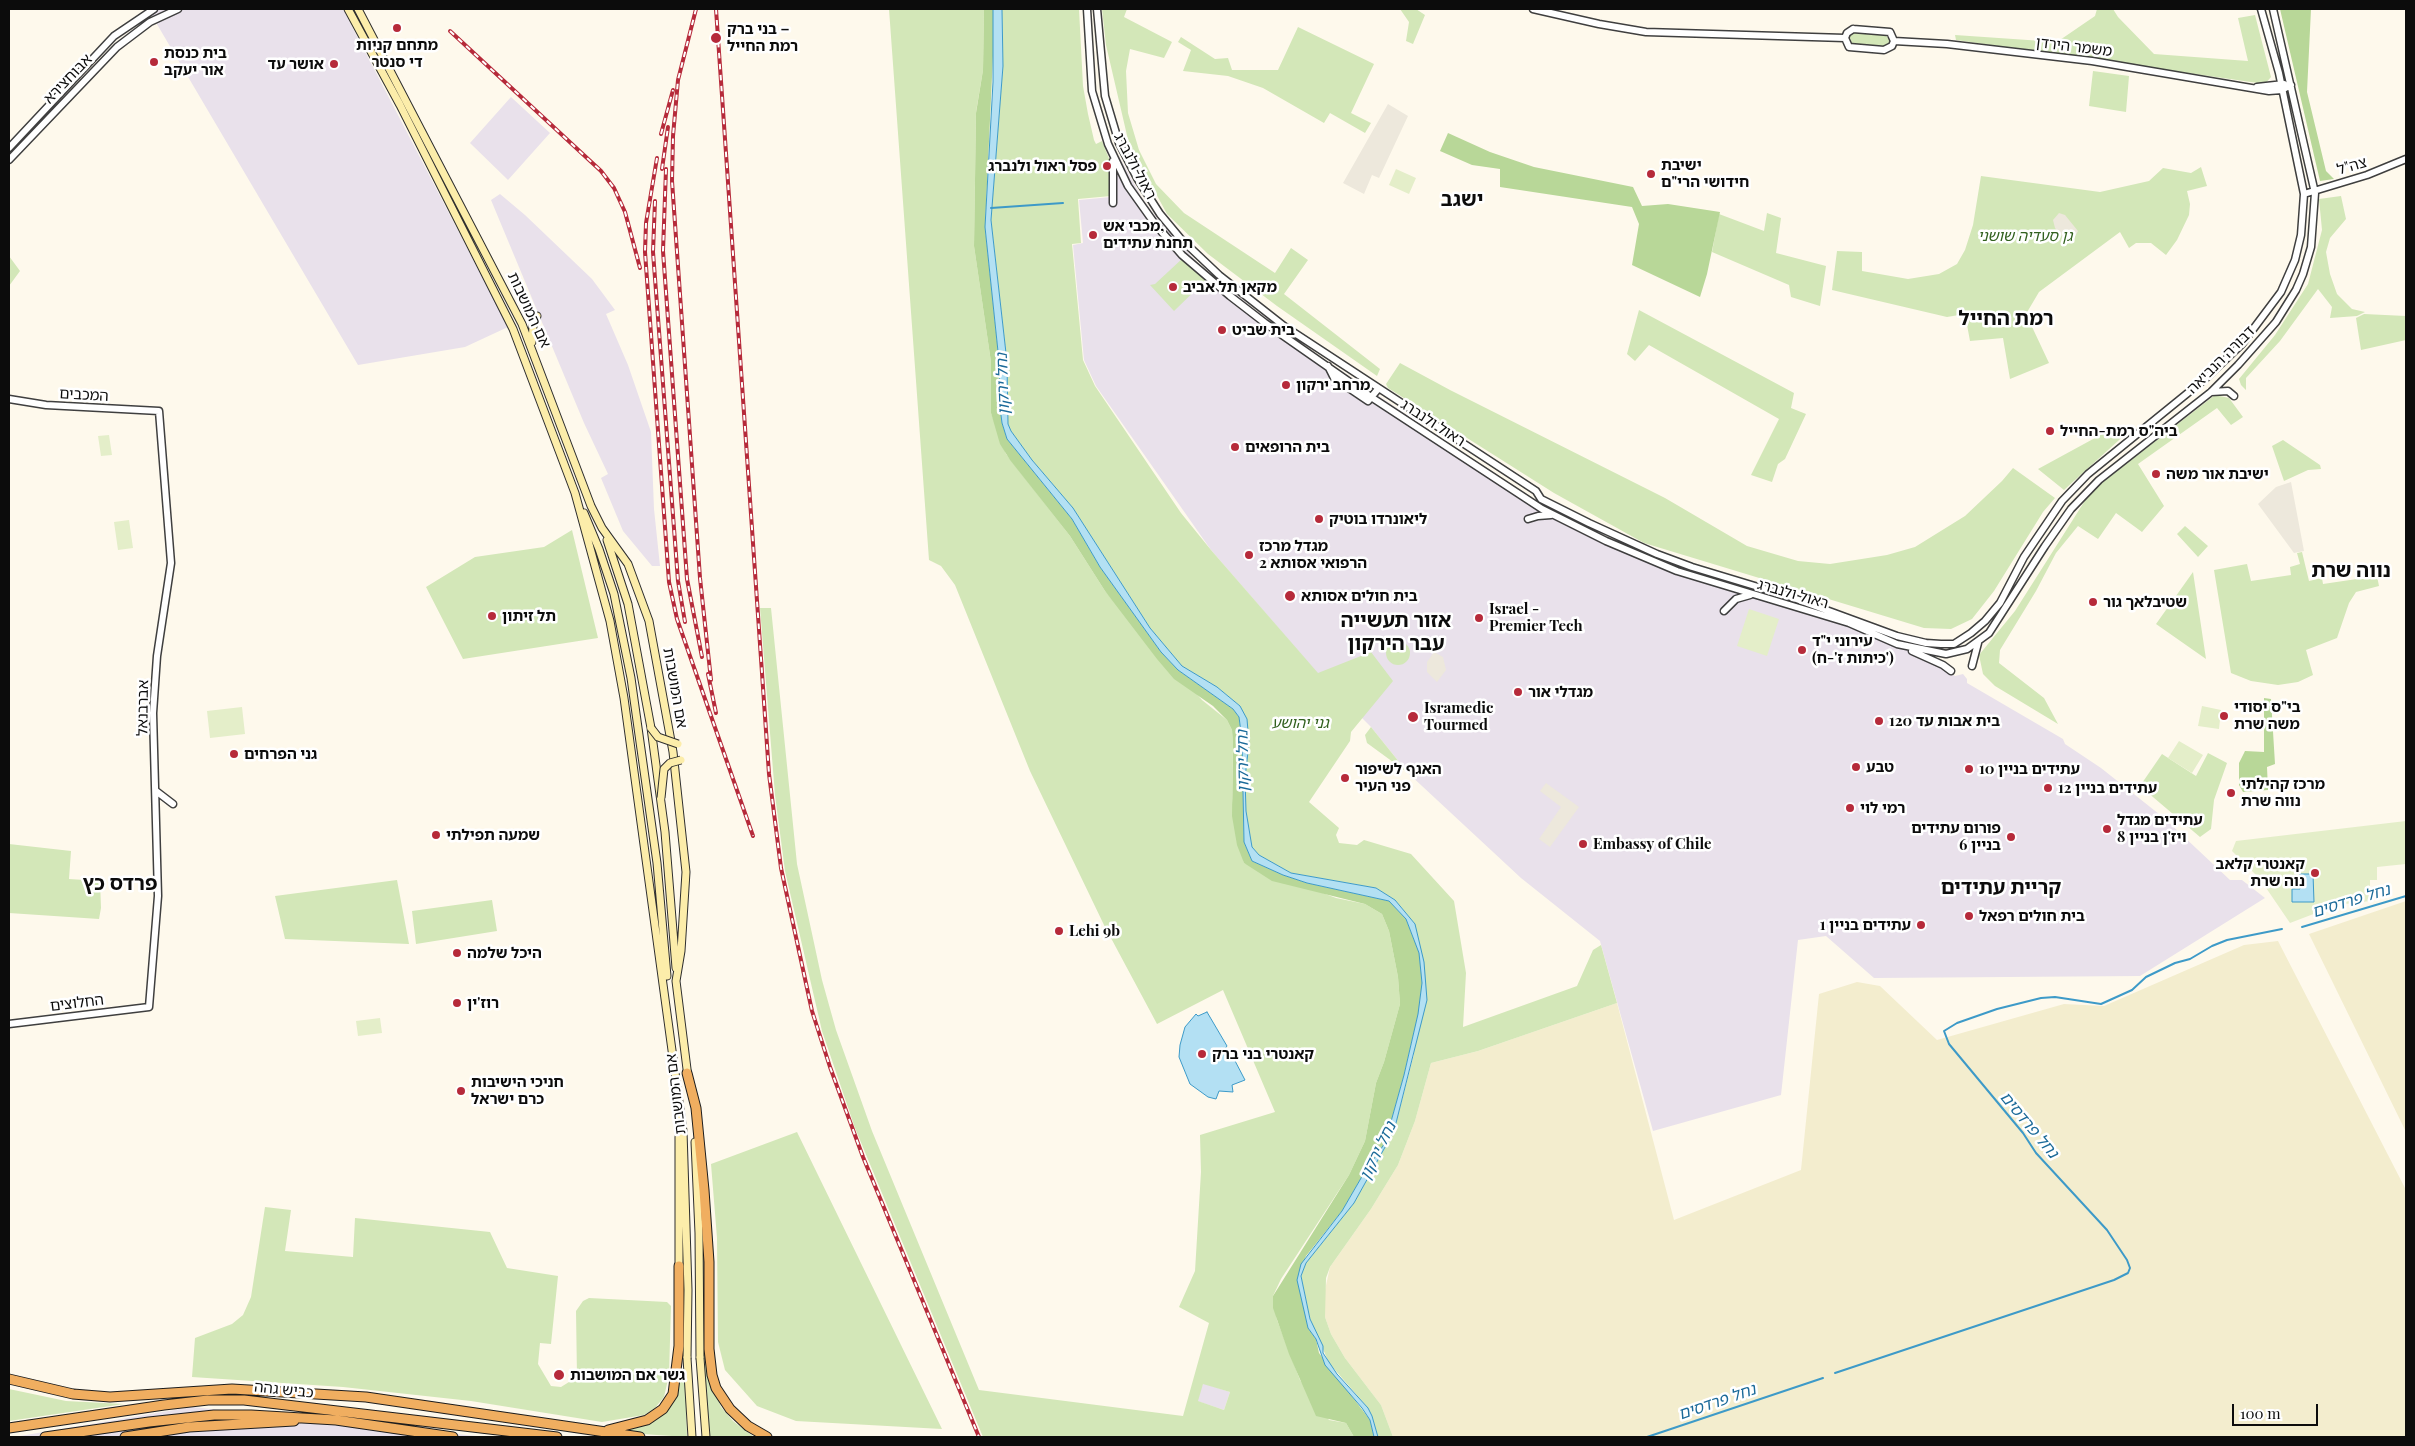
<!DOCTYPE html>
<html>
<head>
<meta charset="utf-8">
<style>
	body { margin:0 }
	#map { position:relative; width:2415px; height:1446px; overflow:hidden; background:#fef9ec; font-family:"Playfair Display",serif }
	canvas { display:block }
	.frame { position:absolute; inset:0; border:10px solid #0c0c0c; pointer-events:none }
	.scale { position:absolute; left:2232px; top:1404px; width:86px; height:22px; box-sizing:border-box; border:2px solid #0c0c0c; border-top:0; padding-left:6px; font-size:15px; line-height:18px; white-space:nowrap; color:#0c0c0c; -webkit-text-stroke:4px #fff; paint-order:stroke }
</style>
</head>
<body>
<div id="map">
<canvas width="2415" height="1446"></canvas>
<div class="frame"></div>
<div class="scale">100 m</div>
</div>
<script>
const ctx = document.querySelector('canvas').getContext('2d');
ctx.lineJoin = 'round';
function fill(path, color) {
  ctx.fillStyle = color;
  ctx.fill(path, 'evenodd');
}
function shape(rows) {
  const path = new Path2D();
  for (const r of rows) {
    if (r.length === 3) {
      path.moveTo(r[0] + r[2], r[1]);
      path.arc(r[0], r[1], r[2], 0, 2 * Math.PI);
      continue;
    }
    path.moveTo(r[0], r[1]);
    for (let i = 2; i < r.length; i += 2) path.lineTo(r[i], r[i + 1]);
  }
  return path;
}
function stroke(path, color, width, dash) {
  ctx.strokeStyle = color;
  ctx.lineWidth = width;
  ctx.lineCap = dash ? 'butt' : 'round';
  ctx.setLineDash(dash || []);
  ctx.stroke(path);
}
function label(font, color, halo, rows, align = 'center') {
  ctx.font = font + ' "Playfair Display","Noto Sans Hebrew",serif';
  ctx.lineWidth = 5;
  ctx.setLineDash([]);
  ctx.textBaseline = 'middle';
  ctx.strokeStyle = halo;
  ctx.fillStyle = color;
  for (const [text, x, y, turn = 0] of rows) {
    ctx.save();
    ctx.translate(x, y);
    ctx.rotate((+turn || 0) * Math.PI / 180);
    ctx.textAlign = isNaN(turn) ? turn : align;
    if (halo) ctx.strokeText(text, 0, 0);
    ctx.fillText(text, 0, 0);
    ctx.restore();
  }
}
const industrial = shape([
	[148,9,343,9,508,327,465,347,358,365],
	[511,97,550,133,508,180,470,143],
	[1119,156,1141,196,1157,218,1197,262,1254,309,1318,355,1529,497,1612,540,1664,562,1837,615,1912,645,1955,676,1963,674,1967,679,1967,683,2063,739,2065,744,2101,768,2164,818,2230,880,2242,880,2265,898,2140,976,1874,978,1826,936,1798,940,1781,1095,1653,1131,1600,941,1521,878,1408,773,1371,727,1318,674,1211,550,1096,386,1084,360,1073,245,1083,243,1079,200,1111,197],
	[500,194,525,215,592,279,615,310,606,314,628,365,651,432,654,509,660,566,652,566,623,531,601,478,608,474,584,423,491,200],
	[1203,1383,1230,1392,1224,1410,1197,1401],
	[192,1407,486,1437,14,1437]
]);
const farmland = shape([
	[2406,901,2406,1132,2309,934],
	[2278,941,2406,1190,2406,1437,1393,1437,1381,1405,1345,1358,1331,1334,1325,1317,1325,1290,1330,1267,1371,1209,1398,1165,1415,1121,1431,1063,1478,1051,1617,1003,1674,1220,1801,1170,1819,994,1857,982,1880,986,1937,1040,2064,1004,2104,1006,2244,945]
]);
const green = shape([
	[889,9,984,9,983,70,976,112,974,246,991,362,991,413,1006,454,1070,536,1105,591,1202,700,1227,720,1232,730,1233,745,1232,799,1244,863,1336,898,1365,904,1382,914,1389,931,1398,977,1400,1004,1384,1062,1376,1083,1365,1141,1349,1175,1281,1279,1273,1296,1277,1320,1300,1380,1329,1420,1346,1423,1354,1437,983,1437,855,1128,822,1031,785,871,775,795,760,608,771,608,797,864,822,980,836,1030,872,1131,979,1390,1183,1416,1209,1323,1179,1307,1195,1271,1201,1172,1200,1135,1275,1112,1223,990,1157,1024,1104,925,1030,771,955,585,941,566,929,560],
	[1203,1384,1230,1392,1224,1410,1198,1401],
	[1002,9,1079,9,1083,86,1088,114,1094,140,1096,144,1102,141,1112,166,1111,196,1078,199,1081,243,1072,244,1083,360,1095,386,1181,513,1211,550,1318,673,1371,652,1393,681,1351,732,1350,741,1309,802,1339,828,1336,835,1339,843,1357,845,1364,840,1411,854,1454,901,1466,973,1463,1027,1577,986,1593,950,1601,945,1617,1003,1478,1051,1431,1063,1415,1121,1398,1165,1371,1209,1330,1267,1326,1278,1325,1317,1331,1334,1345,1358,1381,1405,1393,1437,1378,1437,1372,1416,1368,1408,1329,1363,1310,1319,1301,1276,1306,1263,1354,1203,1394,1131,1414,1054,1415,924,1395,900,1376,888,1291,873,1259,855,1252,847,1246,811,1240,706,1217,687,1182,666,1150,628,1073,508,1032,460,1011,431,1008,424,1007,362,991,220,1003,66],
	[1102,9,1127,9,1124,17,1172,42,1164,58,1130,49,1126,71,1128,113,1139,150,1156,184,1184,213,1275,273,1291,248,1308,260,1284,294,1380,369,1377,376,1277,306,1208,254,1167,214,1129,144,1106,45],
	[1400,9,1416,9,1425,15,1413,44,1406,41,1409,22],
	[2097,9,2113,9,2118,17,2154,54,2248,61,2238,18,2255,15,2271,77,2265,84,1956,40,1955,35,2057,42,2095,16],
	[1298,27,1374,64,1351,113,1371,123,1365,133,1330,113,1324,123,1263,88,1228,76,1183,71,1191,50,1178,42,1181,37,1215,59,1228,58,1232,70,1278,70],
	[1853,32,1885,34,1890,41,1885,47,1852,44,1849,35],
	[2093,71,2129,76,2126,112,2089,106],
	[2201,167,2207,186,2187,191,2190,204,2189,215,2177,240,2166,255,2151,243,2136,243,2129,248,2120,232,2039,292,2026,314,2049,363,2010,379,2003,338,1970,341,1965,314,1947,317,1832,290,1837,251,1862,252,1862,271,1908,279,1939,274,1957,264,1965,250,1973,225,1981,176,2100,192,2149,181,2163,168,2191,173],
	[2341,196,2346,219,2330,238,2326,252,2330,274,2337,294,2352,309,2365,312,2357,316,2330,318,2332,307,2318,289,2280,341,2246,378,2246,390,2241,385,2239,379,2275,335,2308,284,2322,230,2319,199],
	[1767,213,1781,218,1776,253,1826,266,1820,306,1791,297,1789,285,1712,252,1719,214,1764,231],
	[9,256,20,271,9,286],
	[1183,258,1208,278,1174,311,1150,285,1155,284],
	[1639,310,1794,393,1791,408,1806,414,1785,459,1778,464,1772,482,1751,475,1779,419,1649,345,1635,361,1627,354],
	[2364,314,2406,316,2406,340,2361,350,2356,318],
	[1400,363,1450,390,1665,498,1747,546,1798,561,1830,564,1887,555,1915,547,1965,516,2002,481,2013,468,2055,498,2043,512,1994,591,1972,619,1951,629,1924,628,1644,543,1554,493,1388,388,1386,384],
	[2215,395,2229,398,2243,417,2231,425,2217,408,2138,464,2164,506,2142,532,2116,513,2098,539,2078,526,2056,553,2036,591,2000,650,1999,663,2044,698,2058,724,1995,686,1983,674,1979,655,2015,611,2086,499,2103,482],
	[2117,426,2129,431,2064,490,2038,469],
	[2283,440,2320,465,2321,469,2308,470,2284,481,2272,446],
	[2185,526,2208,546,2198,557,2177,534],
	[572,530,598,638,463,659,426,587,475,557,544,547],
	[2302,552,2309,581,2322,578,2323,584,2377,576,2379,586,2356,592,2349,603,2337,638,2306,650,2313,675,2298,682,2278,685,2251,681,2231,673,2214,570,2247,564,2251,581,2291,575,2290,567,2300,564,2297,553],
	[2193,572,2206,659,2156,624],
	[1398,653,12],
	[1371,727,1408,773,1367,743,1365,735],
	[2208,753,2227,763,2214,800,2211,829,2200,837,2140,786,2162,754,2196,776],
	[9,844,71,851,69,879,100,881,101,908,99,919,9,913],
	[397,880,409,944,285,939,275,896],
	[492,900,497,931,416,944,412,911],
	[797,1132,942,1429,796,1421,757,1406,725,1370,718,1342,717,1238,711,1164],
	[265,1207,291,1210,285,1251,353,1257,355,1218,490,1232,507,1268,558,1276,551,1344,540,1343,538,1364,551,1386,561,1387,577,1377,576,1311,583,1301,589,1298,667,1302,671,1306,669,1375,664,1397,655,1408,644,1415,602,1422,471,1401,343,1387,192,1377,195,1338,232,1324,243,1315,251,1297],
	[702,1350,707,1352,713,1387,721,1407,733,1421,754,1437,708,1437],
	[679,1368,685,1369,687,1437,627,1433,629,1428,675,1397],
	[9,1389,66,1401,124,1404,9,1421]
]);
const forest = shape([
	[984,9,993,9,994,34,985,227,999,361,1000,407,1002,423,1007,439,1072,519,1100,567,1161,652,1178,670,1233,709,1239,717,1242,740,1244,842,1252,861,1283,875,1307,883,1389,901,1406,919,1419,953,1422,983,1418,1014,1404,1075,1385,1143,1364,1173,1342,1211,1306,1256,1300,1269,1308,1328,1316,1339,1319,1353,1370,1420,1374,1437,1354,1437,1346,1423,1316,1416,1289,1354,1273,1308,1273,1296,1349,1175,1365,1141,1376,1083,1384,1062,1400,1004,1398,977,1389,931,1382,914,1365,904,1272,881,1244,863,1237,845,1232,816,1233,745,1232,730,1227,720,1213,706,1174,679,1157,659,1105,591,1070,536,1010,460,1000,444,991,413,991,362,974,246,976,113,983,70],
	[2280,9,2311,9,2307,92,2326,171,2334,179,2320,181],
	[1448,133,1490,152,1534,167,1633,187,1642,206,1668,204,1720,212,1707,274,1700,297,1632,265,1639,224,1632,207,1500,187,1500,169,1472,165,1440,151],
	[2264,698,2271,699,2275,764,2267,767,2268,790,2243,792,2239,785,2239,763,2245,751,2264,752]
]);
const pitch = shape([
	[1396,169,1416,178,1409,194,1389,185],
	[109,435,112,455,101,456,98,436],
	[129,520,133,548,118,550,114,522],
	[1749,609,1779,619,1767,656,1737,646],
	[2202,706,2221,710,2219,729,2198,726],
	[242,707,245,734,210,738,207,711],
	[2179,741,2203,755,2192,773,2168,758],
	[2406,821,2406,864,2377,867,2377,880,2370,880,2370,901,2337,905,2290,923,2260,879,2232,851,2236,841],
	[380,1018,382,1033,358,1036,356,1021]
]);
const plaza = shape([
	[1388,104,1408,116,1379,178,1372,175,1364,194,1343,183],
	[2059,213,2065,215,2078,231,2072,242,2065,240,2055,228,2053,220],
	[2291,482,2304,551,2294,553,2258,504,2276,487],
	[1434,652,1443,657,1446,670,1437,682,1427,672,1427,662],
	[1546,783,1579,807,1550,847,1539,839,1561,807,1540,791]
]);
const water = shape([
	[993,9,1002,9,1003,66,991,220,1007,362,1008,424,1011,431,1032,460,1073,508,1150,628,1182,666,1217,687,1240,706,1247,719,1249,743,1245,778,1246,811,1252,847,1259,855,1291,873,1376,888,1395,900,1415,924,1424,962,1427,1000,1394,1131,1354,1203,1306,1263,1301,1276,1310,1319,1323,1346,1323,1353,1337,1374,1368,1408,1372,1416,1378,1437,1374,1437,1370,1420,1362,1408,1325,1365,1316,1339,1308,1328,1297,1280,1301,1264,1342,1211,1364,1173,1385,1143,1404,1075,1418,1014,1422,983,1419,953,1406,919,1389,901,1307,883,1283,875,1252,861,1244,842,1242,740,1239,717,1233,709,1178,670,1161,652,1100,567,1072,519,1007,439,1002,423,1000,407,999,361,985,227,993,82,993,9],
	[2300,874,2313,874,2314,902,2292,902,2292,889,2300,889,2300,874],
	[1207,1012,1227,1046,1224,1050,1225,1056,1233,1057,1245,1080,1232,1085,1233,1092,1219,1091,1216,1099,1208,1097,1190,1084,1179,1057,1180,1045,1185,1027,1196,1014,1198,1016,1207,1012]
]);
const stream = shape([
	[991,208,1063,203],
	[2302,927,2406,896],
	[1835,1373,2114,1280,2128,1273,2130,1268,2127,1260,2107,1230,2036,1153,2023,1133,1949,1044,1944,1031,1957,1023,1997,1009,2041,998,2055,997,2101,1004,2132,990,2146,977,2175,963,2190,959,2212,946,2227,940,2282,929],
	[1647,1437,1823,1378]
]);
const tertiary = shape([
	[1087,9,1092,91,1108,144,1128,186,1155,224,1182,255,1230,296,1265,323,1371,397,1542,509,1606,541,1677,571,1849,623,1897,644,1946,654,1967,649,1989,633,2045,546,2071,509,2099,480,2211,392,2238,365,2276,322,2296,290,2303,274,2311,247,2315,193,2273,9],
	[1097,9,1105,96,1119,143,1137,178,1160,214,1180,238,1219,275,1284,326,1536,491,1541,499,1589,523,1657,554,1692,567,1788,596,1897,636,1926,643,1941,644,1954,644,1971,633,1985,621,2000,603,2024,557,2062,501,2088,474,2205,379,2242,344,2281,292,2295,260,2301,235,2304,194,2279,73,2261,9],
	[1533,9,1599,24,1646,32,1845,38],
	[1853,29,1890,32,1894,41,1892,46,1884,50,1849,47,1845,38,1847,33,1853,29],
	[1894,41,1947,44,2092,61,2269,91,2282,90,2291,85],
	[2257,87,2284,84],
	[9,148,114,36,154,9],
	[9,160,117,47,150,22,178,9],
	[2304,194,2367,175,2406,159],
	[1113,203,1113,161],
	[1328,366,1334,378,1368,401,1378,389],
	[2211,392,2228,391,2234,396],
	[9,399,46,405,159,411,171,563,157,656,153,713,158,896,149,1007,9,1024],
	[1528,519,1538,516,1551,515],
	[1724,611,1736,599,1750,595],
	[1912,651,1943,665,1951,671],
	[1972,666,1978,643],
	[156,791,173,804]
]);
const secondary = shape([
	[348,9,400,105,513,329,575,493,610,621,624,698,683,1131,688,1290,687,1358],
	[358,9,522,324,591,506,602,528,628,564,649,621,673,752,686,872,681,951,676,981,688,1077],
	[532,342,533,326,537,316],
	[584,513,599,549,614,594,631,678,657,863,667,976],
	[607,540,628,604,651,728,665,832,676,968],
	[695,1142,699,1233,700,1358],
	[679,1266,679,1137]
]);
const trunk = shape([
	[687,1073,696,1108,704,1190,709,1262,709,1349,712,1375,716,1388,730,1409,748,1426,767,1437],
	[9,1379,73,1394,110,1397,232,1389,366,1397,640,1437],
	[9,1428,164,1405,208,1400,244,1400,557,1437],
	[608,1430,647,1420,663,1409,673,1394,679,1346,679,1266],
	[45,1437,149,1422,214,1415,251,1415,336,1420,453,1437],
	[125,1437,189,1427,294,1421]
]);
const rail = shape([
	[696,9,678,80,673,136,672,181,700,578,711,680],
	[716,9,769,774,781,868,812,1011,830,1067,863,1157,979,1437],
	[450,31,601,171,614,188,625,212,640,268],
	[661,134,673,90],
	[657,158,646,223,645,252,669,582,677,619,753,836],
	[662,169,668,127],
	[666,169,663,251,687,579,702,657],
	[655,201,653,252,678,581,685,622],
	[708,674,716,713]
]);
const secondaryBridge = shape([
	[651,728,658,737,678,744],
	[661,798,664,769,670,763,681,760],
	[687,1358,692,1437],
	[700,1358,706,1437]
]);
const markers = [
	[397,28,5,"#b62a3a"],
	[716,38,6,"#b62a3a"],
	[154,62,5,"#b62a3a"],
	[334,64,5,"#b62a3a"],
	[1107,166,5,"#b62a3a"],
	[1651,174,5,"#b62a3a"],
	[1093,235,5,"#b62a3a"],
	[1173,287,5,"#b62a3a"],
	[1222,330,5,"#b62a3a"],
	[1286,385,5,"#b62a3a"],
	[2050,431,5,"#b62a3a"],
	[1235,447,5,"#b62a3a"],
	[2156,474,5,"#b62a3a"],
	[1319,519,5,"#b62a3a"],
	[1249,555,5,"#b62a3a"],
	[1290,596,6,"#b62a3a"],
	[2093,602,5,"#b62a3a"],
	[492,616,5,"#b62a3a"],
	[1479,618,5,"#b62a3a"],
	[1802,650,5,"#b62a3a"],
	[1518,692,5,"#b62a3a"],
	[2224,716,5,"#b62a3a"],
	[1413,717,6,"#b62a3a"],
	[1879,721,5,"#b62a3a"],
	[234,754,5,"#b62a3a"],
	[1856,767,5,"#b62a3a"],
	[1969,769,5,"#b62a3a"],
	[1345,778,5,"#b62a3a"],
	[2048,788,5,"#b62a3a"],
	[2231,793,5,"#b62a3a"],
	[1850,808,5,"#b62a3a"],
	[2107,829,5,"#b62a3a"],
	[436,835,5,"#b62a3a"],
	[2011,837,5,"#b62a3a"],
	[1583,844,5,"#b62a3a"],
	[2315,873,5,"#b62a3a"],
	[1969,916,5,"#b62a3a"],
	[1921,925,5,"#b62a3a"],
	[1059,931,5,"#b62a3a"],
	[457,953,5,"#b62a3a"],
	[457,1003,5,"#b62a3a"],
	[1202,1054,5,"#b62a3a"],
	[461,1091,5,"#b62a3a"],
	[559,1375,6,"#b62a3a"]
];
const poiNames = [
	["בני ברק –",727,29],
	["רמת החייל",727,46],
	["מתחם קניות",397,45,"center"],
	["די סנטר",397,62,"center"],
	["בית כנסת",164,53],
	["אור יעקב",164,70],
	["אושר עד",324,64,"right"],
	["ישיבת",1661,165],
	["חידושי הרי\"ם",1661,182],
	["פסל ראול ולנברג",1097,166,"right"],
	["מכבי אש,",1103,226],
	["תחנת עתידים",1103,243],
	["מקאן תל אביב",1183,287],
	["בית שביט",1232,330],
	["מרחב ירקון",1296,385],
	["ביה\"ס רמת-החייל",2060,431],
	["בית הרופאים",1245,447],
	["ישיבת אור משה",2166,474],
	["ליאונרדו בוטיק",1329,519],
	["מגדל מרכז",1259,546],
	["הרפואי אסותא 2",1259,563],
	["בית חולים אסותא",1301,596],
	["שטיבלאך גור",2103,602],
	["Israel -",1489,609],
	["Premier Tech",1489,626],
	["תל זיתון",502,616],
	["עירוני י\"ד",1812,641],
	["(כיתות ז'-ח')",1812,658],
	["מגדלי אור",1528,692],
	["בי\"ס יסודי",2234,707],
	["משה שרת",2234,724],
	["Isramedic",1424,708],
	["Tourmed",1424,725],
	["בית אבות עד 120",1889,721],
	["גני הפרחים",244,754],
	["טבע",1866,767],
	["האגף לשיפור",1355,769],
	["פני העיר",1355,786],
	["עתידים בניין 10",1979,769],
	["מרכז קהילתי",2241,784],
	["נווה שרת",2241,801],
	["עתידים בניין 12",2058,788],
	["רמי לוי",1860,808],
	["עתידים מגדל",2117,820],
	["ויז'ן בניין 8",2117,837],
	["פורום עתידים",2001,828,"right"],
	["בניין 6",2001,845,"right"],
	["שמעה תפילתי",446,835],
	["Embassy of Chile",1593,844],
	["קאנטרי קלאב",2305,864,"right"],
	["נוה שרת",2305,881,"right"],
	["בית חולים רפאל",1979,916],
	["עתידים בניין 1",1911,925,"right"],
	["Lehi 9b",1069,931],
	["היכל שלמה",467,953],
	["רוז'ין",467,1003],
	["קאנטרי בני ברק",1212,1054],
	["חניכי הישיבות",471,1082],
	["כרם ישראל",471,1099],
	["גשר אם המושבות",570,1375]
];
const streetNames = [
	["משמר הירדן",2074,47,7],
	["אבוחצירא",68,79,-46],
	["ראול ולנברג",1135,166,62],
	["צה\"ל",2352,166,-16],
	["אם המושבות",529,310,65],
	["דבורה הנביאה",2221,360,-45],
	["המכבים",84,395,3],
	["ראול ולנברג",1433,423,33],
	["ראול ולנברג",1793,594,16],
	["אם המושבות",675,688,80],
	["אברבנאל",143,708,-89],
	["החלוצים",77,1003,-7],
	["אם המושבות",676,1094,-97],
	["כביש גהה",284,1390,6]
];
const parkNames = [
	["גן סעדיה שושני",2025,236],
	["גני יהושע",1300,723]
];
const waterNames = [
	["נחל ירקון",1003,384,-92],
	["נחל ירקון",1243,761,-91],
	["נחל פרדסים",2351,901,-17],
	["נחל פרדסים",2029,1125,50],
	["נחל ירקון",1378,1151,-64],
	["נחל פרדסים",1717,1402,-19]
];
const districtNames = [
	["ישגב",1462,200],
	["רמת החייל",2006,319],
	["נווה שרת",2351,571],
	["אזור תעשייה",1396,621],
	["עבר הירקון",1396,644],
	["פרדס כץ",120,884],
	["קריית עתידים",2001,888]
];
fill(industrial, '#e9e1eb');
fill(farmland, '#f3edce');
fill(green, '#d3e7b8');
fill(forest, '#b8d798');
fill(pitch, '#e4eec9');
fill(plaza, '#ede8dc');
fill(water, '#b3e0f3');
stroke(water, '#3d9ac8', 1);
stroke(stream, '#3d9ac8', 2);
stroke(tertiary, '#3f3f3f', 9);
stroke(secondary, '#2e2e2e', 9);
stroke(trunk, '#1d1d1d', 11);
stroke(tertiary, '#fff', 6);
stroke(secondary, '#fcedaa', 7);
stroke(trunk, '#f0ae60', 9);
stroke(rail, '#b62a3a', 4);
stroke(rail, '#fff', 2, [5.5]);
stroke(secondaryBridge, '#2e2e2e', 9, []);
stroke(secondaryBridge, '#fcedaa', 7);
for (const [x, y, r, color] of markers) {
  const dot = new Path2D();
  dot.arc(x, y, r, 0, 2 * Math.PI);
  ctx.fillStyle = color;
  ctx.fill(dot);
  stroke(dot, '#fff', 2);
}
label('bold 15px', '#0c0c0c', '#fff', poiNames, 'left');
label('15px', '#0c0c0c', '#fff', streetNames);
label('italic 15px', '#32611f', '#fff', parkNames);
label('italic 16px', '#1b6a99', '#fff', waterNames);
label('bold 20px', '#0c0c0c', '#fff', districtNames);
</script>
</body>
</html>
